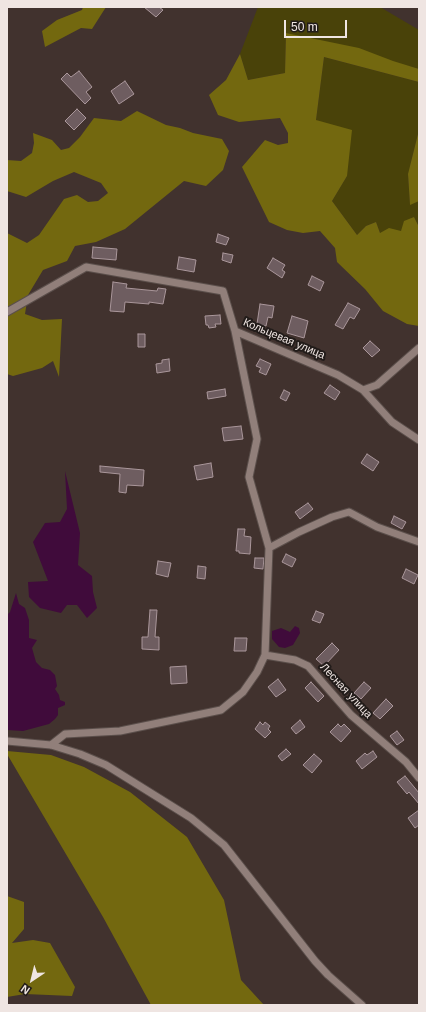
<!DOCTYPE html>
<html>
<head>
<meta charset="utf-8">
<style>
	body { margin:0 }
	#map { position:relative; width:426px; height:1012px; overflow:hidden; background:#41322e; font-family:Arial,sans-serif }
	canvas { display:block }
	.frame { position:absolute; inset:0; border:8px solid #efe5e2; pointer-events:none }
	.north { position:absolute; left:12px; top:960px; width:40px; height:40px; -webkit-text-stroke:3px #221c1a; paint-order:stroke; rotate:215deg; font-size:11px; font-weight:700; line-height:16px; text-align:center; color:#efe5e2 }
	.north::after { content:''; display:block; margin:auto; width:14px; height:18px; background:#efe5e2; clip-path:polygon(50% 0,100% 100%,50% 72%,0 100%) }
	.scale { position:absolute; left:284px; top:20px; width:63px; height:18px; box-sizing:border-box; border:2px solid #efe5e2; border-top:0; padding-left:5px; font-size:12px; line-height:14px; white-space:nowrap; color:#efe5e2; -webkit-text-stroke:3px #221c1a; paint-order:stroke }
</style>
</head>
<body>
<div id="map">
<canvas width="426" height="1012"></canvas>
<div class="frame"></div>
<div class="north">N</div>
<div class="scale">50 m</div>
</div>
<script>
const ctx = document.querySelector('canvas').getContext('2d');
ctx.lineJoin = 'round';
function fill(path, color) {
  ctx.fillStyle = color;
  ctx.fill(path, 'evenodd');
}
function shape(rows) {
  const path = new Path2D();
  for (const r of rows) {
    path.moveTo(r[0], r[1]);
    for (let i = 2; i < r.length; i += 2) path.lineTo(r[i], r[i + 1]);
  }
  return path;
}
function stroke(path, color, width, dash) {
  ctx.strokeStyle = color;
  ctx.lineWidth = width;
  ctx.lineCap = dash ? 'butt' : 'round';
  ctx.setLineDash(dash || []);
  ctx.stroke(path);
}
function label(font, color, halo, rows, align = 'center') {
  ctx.font = font + ' Arial,sans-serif';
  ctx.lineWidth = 4;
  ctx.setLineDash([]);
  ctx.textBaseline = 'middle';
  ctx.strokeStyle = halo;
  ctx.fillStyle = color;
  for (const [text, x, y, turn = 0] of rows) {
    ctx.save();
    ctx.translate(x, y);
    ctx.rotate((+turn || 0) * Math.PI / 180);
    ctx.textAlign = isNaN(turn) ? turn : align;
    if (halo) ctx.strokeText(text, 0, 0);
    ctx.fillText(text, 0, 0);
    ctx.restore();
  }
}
const green = shape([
	[258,7,380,7,419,30,419,69,286,33,285,73,248,80,240,54],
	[324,57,419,82,419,130,408,175,410,204,419,201,419,227,414,217,401,231,380,233,376,222,366,226,357,235,332,201,347,176,316,120]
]);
const forest = shape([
	[83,7,106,7,92,29,81,28,45,47,42,31,57,20,82,10],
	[286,33,359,48,393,61,419,69,419,82,324,57,316,120,352,130,347,176,332,201,357,235,366,226,376,222,380,233,389,228,401,231,404,221,414,217,419,227,419,326,407,324,383,311,365,289,337,262,335,248,320,231,303,233,287,230,269,222,242,167,265,140,278,145,288,143,288,133,280,118,239,122,218,115,209,95,226,80,240,54,248,80,285,73],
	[137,111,166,125,180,128,193,133,222,139,229,151,223,170,206,186,184,181,125,229,96,242,75,246,67,261,43,270,28,295,25,314,42,320,62,319,59,377,53,361,42,368,13,376,7,374,7,233,27,243,39,235,64,199,77,195,88,202,98,201,108,193,101,183,74,172,53,181,26,197,7,191,7,160,21,161,32,153,34,143,33,133,52,140,61,150,69,148,80,137,94,118,121,121],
	[419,130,419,201,410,205,408,174],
	[7,751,51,755,84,767,130,792,187,837,224,900,241,980,264,1005,151,1005,103,917,7,754],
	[7,896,24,902,24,929,12,943,33,940,50,943,75,987,72,996,25,994,7,997]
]);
const water = shape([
	[65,471,80,533,78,565,92,576,93,592,97,608,87,618,77,605,67,605,61,613,40,608,29,597,28,582,48,581,33,542,45,523,60,522,67,509],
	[16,593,19,604,25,608,29,620,29,638,37,640,32,648,36,662,42,668,50,670,55,675,57,686,55,689,59,695,60,700,65,702,65,705,58,708,58,715,55,719,49,724,23,731,7,730,7,615,10,612],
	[295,626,299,628,300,633,293,645,285,648,279,647,272,639,272,631,281,628,290,632]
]);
const building = shape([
	[144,7,159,7,163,10,156,17,144,7],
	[79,71,92,87,86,92,91,98,85,104,61,79,67,73,71,77,79,71],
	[125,81,134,94,119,104,111,91,125,81],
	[77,109,86,118,74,130,65,121,77,109],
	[218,234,229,238,226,245,216,242,218,234],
	[93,247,117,249,116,260,92,258,93,247],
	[223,253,233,255,231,263,222,260,223,253],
	[179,257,196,260,194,272,177,269,179,257],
	[273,258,285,265,282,270,285,272,282,278,267,268,273,258],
	[312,276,324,282,320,291,308,285,312,276],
	[113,282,127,284,126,288,157,291,158,288,166,289,163,304,149,302,149,304,125,302,124,312,110,311,113,282],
	[348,303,360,309,354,319,350,317,343,329,335,325,348,303],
	[260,304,274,306,272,318,268,317,266,326,257,324,260,304],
	[220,315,221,324,215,324,216,327,209,328,208,325,206,325,205,316,220,315],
	[292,316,308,321,304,338,287,333,292,316],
	[138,334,145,334,145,347,138,347,138,334],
	[370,341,380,350,372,357,363,348,370,341],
	[169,359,170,371,157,373,156,364,162,363,162,360,169,359],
	[260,359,271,364,266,375,259,372,261,368,256,366,260,359],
	[330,385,340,392,335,400,324,393,330,385],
	[225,389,226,396,208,399,207,392,225,389],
	[284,390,290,393,286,401,280,398,284,390],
	[241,426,243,439,224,441,222,428,241,426],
	[367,454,379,462,373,471,361,463,367,454],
	[211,463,213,477,197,480,194,466,211,463],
	[100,466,144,470,143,486,127,485,126,493,119,492,120,474,100,472,100,466],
	[308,503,313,509,300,519,295,512,308,503],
	[394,516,406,522,402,529,391,523,394,516],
	[238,529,245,529,244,536,251,537,250,554,239,553,239,551,236,551,238,529],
	[286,554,296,559,292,567,282,562,286,554],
	[255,558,264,558,263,569,254,568,255,558],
	[158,561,171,563,168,577,156,574,158,561],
	[198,566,206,567,205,579,197,578,198,566],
	[406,569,418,575,414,584,402,578,406,569],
	[150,610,157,610,155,637,159,637,159,650,142,649,142,637,148,637,150,610],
	[316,611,324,614,320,623,312,620,316,611],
	[235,638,247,638,246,651,234,651,235,638],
	[332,643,339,650,324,666,316,659,332,643],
	[186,666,187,683,171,684,170,667,186,666],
	[278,679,286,690,276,697,268,687,278,679],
	[311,682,324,696,318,702,305,688,311,682],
	[364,682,371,688,361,699,354,693,364,682],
	[386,699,393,706,380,719,373,713,386,699],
	[300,720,305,727,296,734,291,728,300,720],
	[260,722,263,725,265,722,270,726,268,729,271,732,265,738,255,729,260,722],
	[338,724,341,727,344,724,351,731,341,742,330,732,338,724],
	[397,731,404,740,397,745,390,736,397,731],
	[286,749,291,754,282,761,278,756,286,749],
	[373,751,377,757,362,769,356,761,365,753,367,755,373,751],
	[314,754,322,761,312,773,303,765,314,754],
	[405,776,419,793,419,804,409,792,407,794,397,782,405,776],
	[419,810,419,825,415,828,408,818,419,810]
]);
const street = shape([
	[7,312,86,267,223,291,235,331,338,375,363,390,392,422,419,440],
	[363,390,377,385,419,348],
	[269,548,299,532,332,517,349,512,377,527,419,542],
	[265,655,295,660,308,666,351,715,406,762,419,778],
	[7,741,51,745,80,754,106,765,191,818,224,845,315,961,328,975,362,1005],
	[51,745,65,734,120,731,221,710,243,692,257,672,265,655,269,548,249,477,257,439,235,331]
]);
const streetNames = [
	["Кольцевая улица",284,339,23],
	["Лесная улица",346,691,47]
];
fill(green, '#494209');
fill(forest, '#73680f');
fill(water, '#400b3b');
fill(building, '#6e5d60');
stroke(building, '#aa979b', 1);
stroke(street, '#5b4f4b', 9);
stroke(street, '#917f7a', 7);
label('11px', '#efe5e2', '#221c1a', streetNames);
</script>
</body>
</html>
